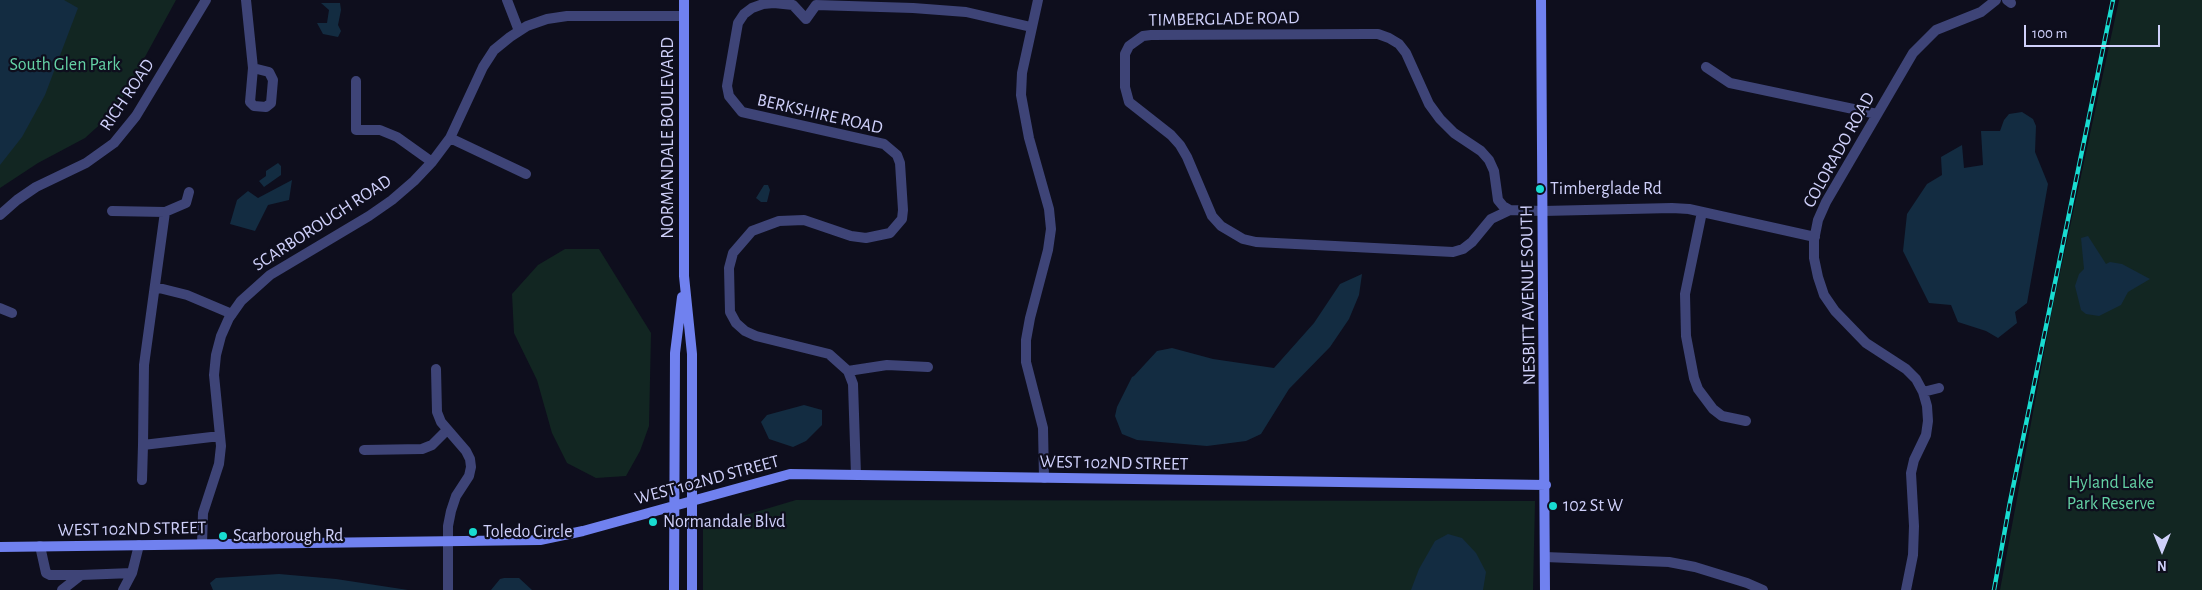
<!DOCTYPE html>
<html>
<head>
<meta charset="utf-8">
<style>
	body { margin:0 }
	#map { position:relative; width:2202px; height:590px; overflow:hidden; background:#0e0e1d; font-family:"Alegreya Sans",sans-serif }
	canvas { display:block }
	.north { position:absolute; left:2137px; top:525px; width:50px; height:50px; -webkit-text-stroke:4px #0e0e1d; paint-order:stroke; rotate:180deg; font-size:14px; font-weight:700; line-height:20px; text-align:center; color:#cfd0fa }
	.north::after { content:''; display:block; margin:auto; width:18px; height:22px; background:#cfd0fa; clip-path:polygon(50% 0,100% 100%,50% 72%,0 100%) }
	.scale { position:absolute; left:2024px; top:25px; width:136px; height:22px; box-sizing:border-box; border:2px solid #cfd0fa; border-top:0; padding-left:6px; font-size:15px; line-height:18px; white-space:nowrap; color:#cfd0fa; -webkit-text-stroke:4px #0e0e1d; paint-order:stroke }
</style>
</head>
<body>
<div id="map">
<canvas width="2202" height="590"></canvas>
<div class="north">N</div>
<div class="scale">100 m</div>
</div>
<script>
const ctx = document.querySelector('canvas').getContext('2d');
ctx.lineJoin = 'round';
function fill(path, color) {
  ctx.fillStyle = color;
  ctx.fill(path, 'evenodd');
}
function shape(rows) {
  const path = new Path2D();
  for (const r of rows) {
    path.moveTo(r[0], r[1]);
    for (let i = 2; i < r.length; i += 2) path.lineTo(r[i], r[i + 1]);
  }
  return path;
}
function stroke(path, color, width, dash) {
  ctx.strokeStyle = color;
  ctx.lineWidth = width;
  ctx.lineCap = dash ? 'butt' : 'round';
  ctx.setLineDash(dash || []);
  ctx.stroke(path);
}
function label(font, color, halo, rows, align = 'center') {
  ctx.font = font + ' "Alegreya Sans",sans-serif';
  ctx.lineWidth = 4.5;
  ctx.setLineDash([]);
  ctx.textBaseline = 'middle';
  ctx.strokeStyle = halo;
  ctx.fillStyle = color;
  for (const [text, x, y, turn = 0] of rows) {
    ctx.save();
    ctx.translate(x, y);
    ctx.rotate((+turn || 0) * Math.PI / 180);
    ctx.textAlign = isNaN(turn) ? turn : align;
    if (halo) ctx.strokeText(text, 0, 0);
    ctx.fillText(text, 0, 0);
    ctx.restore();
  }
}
const green = shape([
	[0,0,176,0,116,110,85,138,38,163,0,188],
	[2119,0,2202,0,2202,590,2000,590,2052,310],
	[565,249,599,249,651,333,649,426,640,451,626,476,596,478,567,463,552,433,537,380,514,333,512,294,538,265],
	[796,500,1535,501,1533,590,703,590,703,523,729,520]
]);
const water = shape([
	[0,0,64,0,78,8,45,95,22,137,0,165],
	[321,3,340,3,341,10,338,25,341,31,338,37,323,34,317,23,327,23,329,10],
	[2022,112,2033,119,2036,126,2035,152,2048,184,2027,303,2015,312,2017,323,1998,338,1986,331,1958,322,1951,305,1929,303,1903,251,1907,214,1927,184,1942,175,1941,157,1962,145,1964,168,1983,165,1981,131,2000,131,2004,120,2009,114],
	[278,163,281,166,281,175,264,187,259,181,266,176,266,171],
	[292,180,289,200,268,205,255,231,230,224,237,200,248,191,258,198],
	[764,185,768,185,770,190,767,202,761,202,756,198],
	[2088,236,2106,264,2110,262,2122,264,2150,279,2128,292,2121,305,2099,316,2086,314,2081,310,2075,286,2079,274,2084,269,2081,238],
	[1362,274,1359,295,1349,319,1330,347,1289,389,1261,434,1246,441,1207,446,1137,440,1122,434,1115,416,1117,407,1132,377,1134,376,1157,351,1172,348,1213,359,1274,368,1314,323,1340,284],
	[804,405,822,410,822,425,806,441,793,447,769,439,761,422,767,415],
	[1448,534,1462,538,1476,553,1486,572,1483,590,1411,590,1419,569,1435,541],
	[279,574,336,579,408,590,213,590,210,583,216,578],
	[504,578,519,578,532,590,491,590,500,579]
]);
const street = shape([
	[246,0,253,68,250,102,254,106,266,107,271,103,273,80,269,72,253,68],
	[507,0,519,31],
	[1038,0,1022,73,1021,95,1029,138,1049,209,1051,229,1048,250,1030,318,1026,340,1026,362,1043,428,1044,478],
	[2007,0,2011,3],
	[1706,67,1730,83,1877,114],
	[356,81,356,130,380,130,397,137,432,162],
	[450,138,526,174],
	[1510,210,1503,206,1498,200,1494,171,1489,160,1481,151,1454,133,1440,119,1429,104,1406,53,1399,44,1389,38,1378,34,1367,34,1151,35,1143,36,1129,46,1125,54,1125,87,1129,102,1171,135,1180,145,1187,157,1212,216,1221,226,1243,239,1256,242,1453,252,1463,249,1472,242,1491,219,1510,210,1543,211,1672,208,1689,209,1815,237],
	[112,211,165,212,186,203,189,192],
	[165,212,144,365,143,445,220,436],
	[1702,212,1685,294,1686,336,1694,378,1698,389,1713,409,1722,416,1746,421],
	[0,215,17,200,36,187,86,163,114,143,136,116,206,0],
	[155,287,187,295,232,314],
	[0,308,12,313],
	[436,369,437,412,441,422,466,451,470,459,471,467,469,476,456,496,451,511,448,526,448,590],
	[848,371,887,365,928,367],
	[1923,392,1939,388],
	[364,450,422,449,432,445,447,430],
	[856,475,853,384,848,371,829,354,756,336,745,331,736,323,730,312,729,268,733,253,752,231,779,221,804,220,851,236,866,238,890,233,902,219,903,210,900,163,897,155,884,144,742,112,729,96,727,86,738,23,744,14,752,8,763,4,774,3,793,5,806,19,816,5,913,8,966,12,1031,27],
	[142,480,143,445],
	[202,544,203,513,219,464,221,446,214,375,216,355,221,336,229,318,241,301,270,275,369,216,392,200,414,181,432,162,450,138,483,67,494,50,510,37,527,26,547,19,567,16,683,16],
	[40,546,46,573,50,575,81,575,132,573,139,545],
	[1545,557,1669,562,1695,567,1747,583,1763,590],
	[62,590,81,575],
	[123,590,132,573],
	[1906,590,1913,555,1914,526,1911,473,1914,460,1926,435,1928,421,1927,406,1923,392,1916,379,1906,369,1866,343,1835,311,1824,295,1818,277,1814,258,1814,240,1818,220,1826,202,1913,53,1936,30,1981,12,1996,0]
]);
const secondary = shape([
	[684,0,684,276,692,354,692,590],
	[1541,0,1545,590],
	[0,547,540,540,583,531,790,474,1546,485],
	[674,590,675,353,682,297]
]);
const rail = shape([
	[1994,590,2010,502,2113,0]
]);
const markers = [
	[1540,189,5,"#18dcd1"],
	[1553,506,5,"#18dcd1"],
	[653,522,5,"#18dcd1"],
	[473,532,5,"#18dcd1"],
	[223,536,5,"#18dcd1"]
];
const streetNames = [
	["TIMBERGLADE ROAD",1224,19,-1],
	["RICH ROAD",127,95,-56],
	["BERKSHIRE ROAD",820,114,13],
	["NORMANDALE BOULEVARD",668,138,-90],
	["COLORADO ROAD",1839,150,-61],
	["SCARBOROUGH ROAD",322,223,-33],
	["NESBITT AVENUE SOUTH",1528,295,-91],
	["WEST 102ND STREET",1114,463,1],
	["WEST 102ND STREET",707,480,-15],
	["WEST 102ND STREET",132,529,-1]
];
const parkNames = [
	["South Glen Park",65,65],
	["Hyland Lake",2111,483],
	["Park Reserve",2111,504]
];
const poiNames = [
	["Timberglade Rd",1550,189],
	["102 St W",1563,506],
	["Normandale Blvd",663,522],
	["Toledo Circle",483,532],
	["Scarborough Rd",233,536]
];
fill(green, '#122622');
fill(water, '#132c41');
stroke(street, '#3e4477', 10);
stroke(secondary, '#7081ef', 10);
stroke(rail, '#18dcd1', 4.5);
stroke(rail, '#0e0e1d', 2.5, [8]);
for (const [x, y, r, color] of markers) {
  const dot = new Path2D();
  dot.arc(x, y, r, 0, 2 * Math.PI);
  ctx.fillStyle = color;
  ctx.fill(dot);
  stroke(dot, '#0e0e1d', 2);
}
label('18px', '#cfd0fa', '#0e0e1d', streetNames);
label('18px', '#64d1a5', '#0e0e1d', parkNames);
label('18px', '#cfd0fa', '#0e0e1d', poiNames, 'left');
</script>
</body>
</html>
